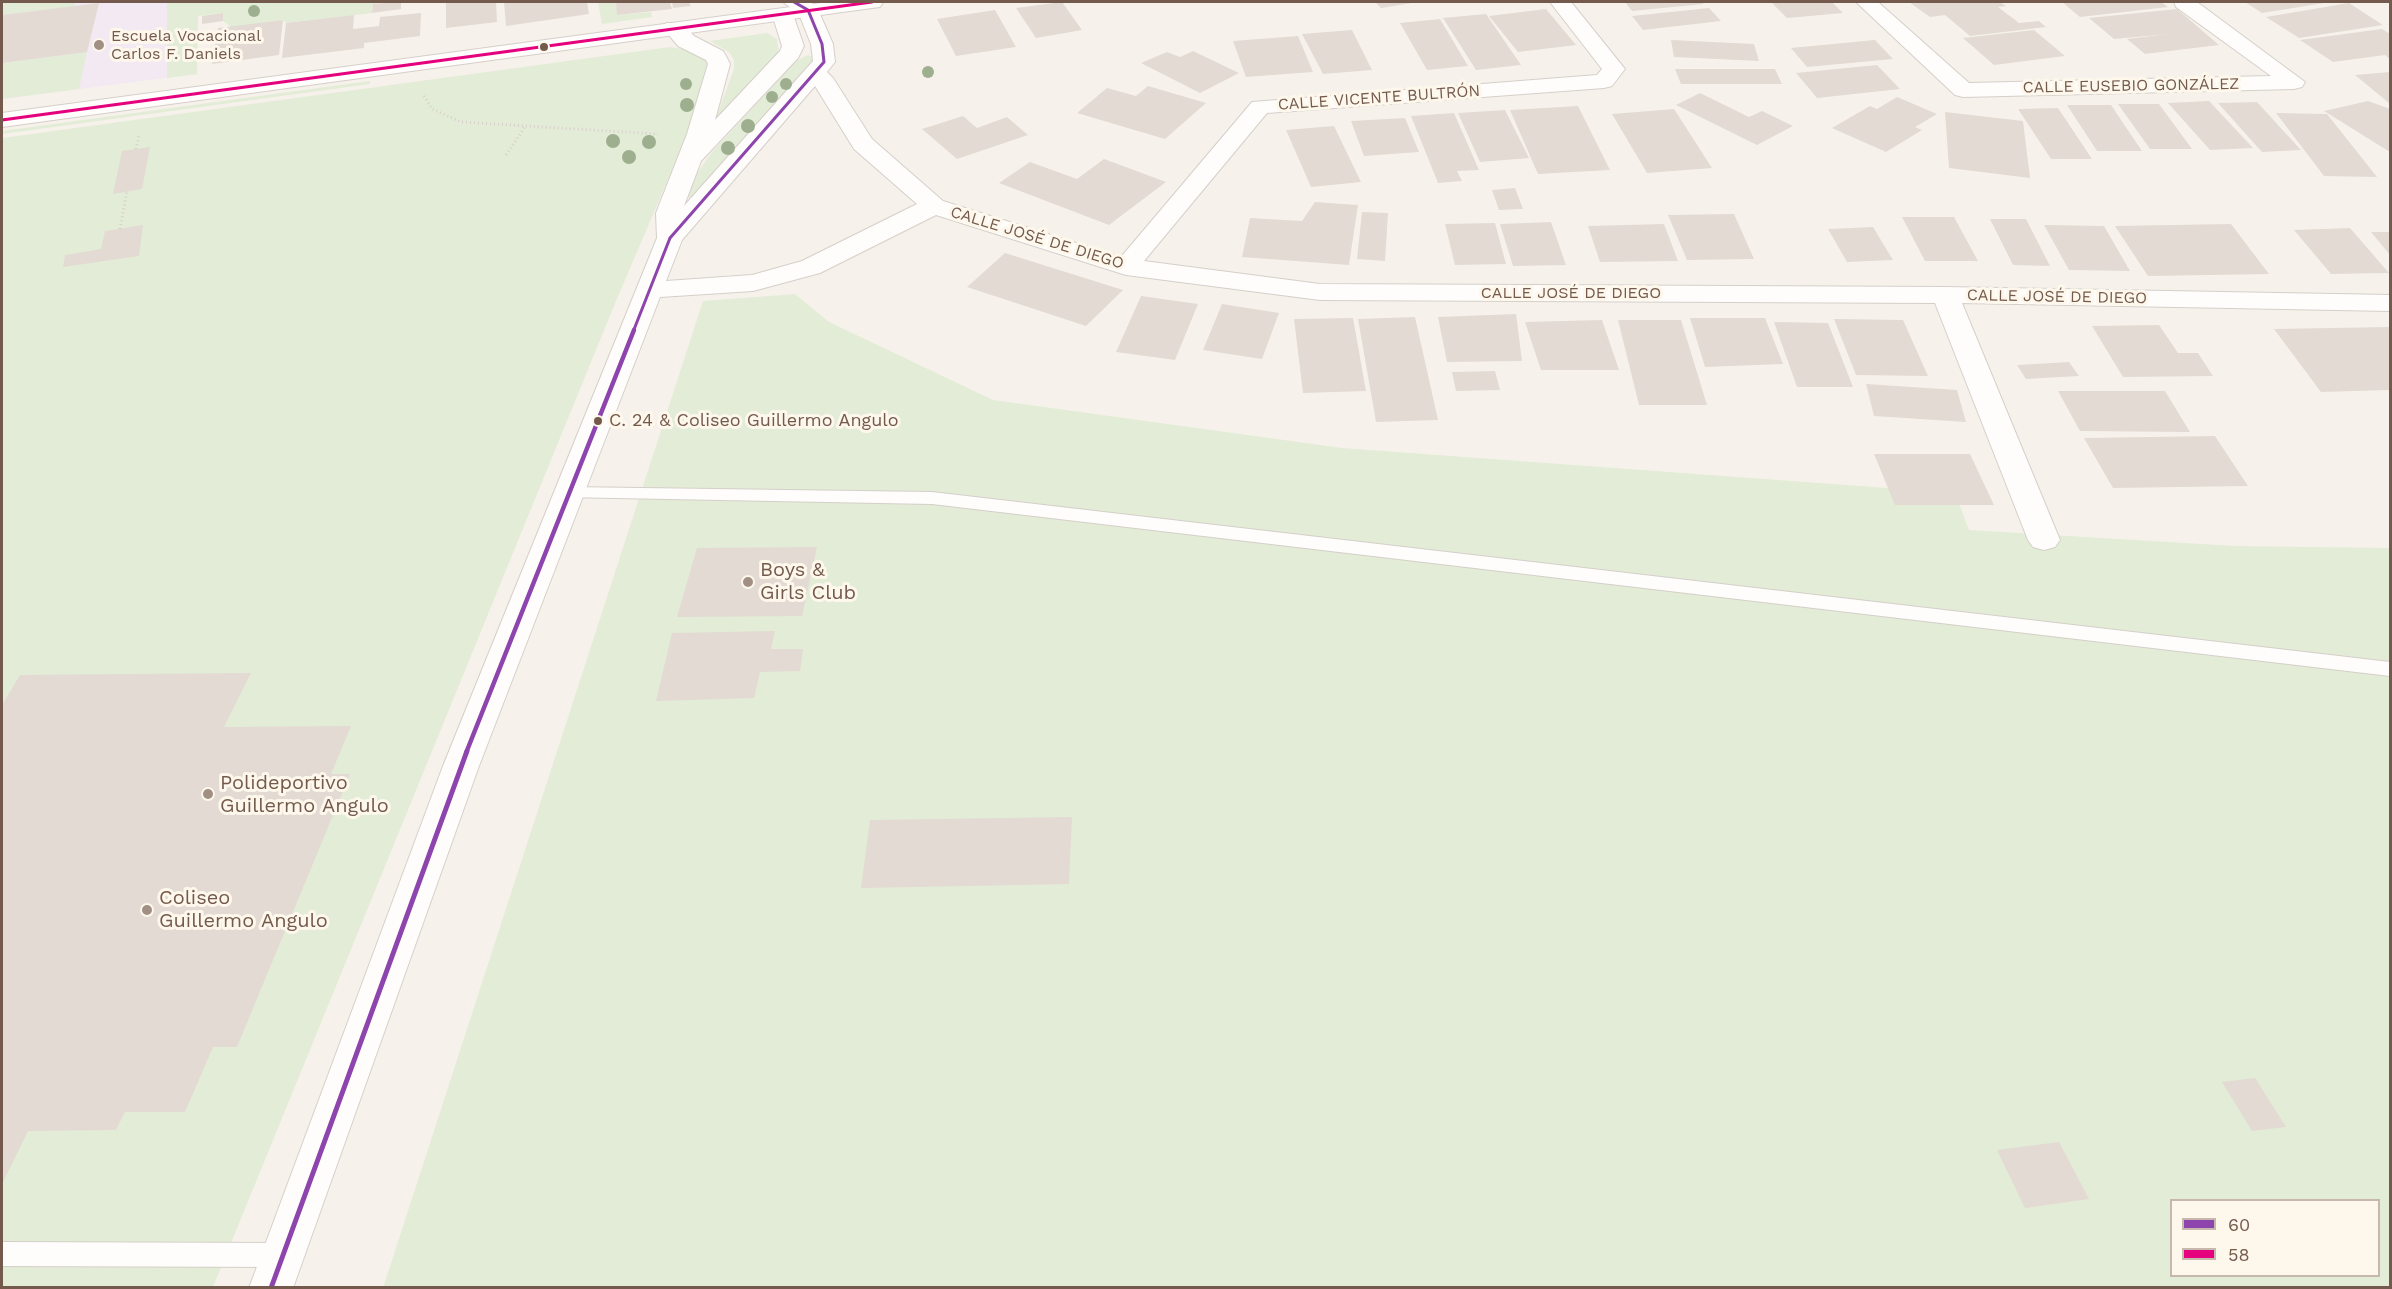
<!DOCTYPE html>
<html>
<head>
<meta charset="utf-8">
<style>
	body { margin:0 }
	#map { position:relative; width:2392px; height:1289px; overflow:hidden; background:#f6f2eb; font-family:"Work Sans",sans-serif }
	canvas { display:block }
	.frame { position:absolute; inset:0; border:3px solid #735a4c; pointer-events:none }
	.legend { position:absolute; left:2170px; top:1199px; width:210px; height:78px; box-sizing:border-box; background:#fef7ec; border:2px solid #c6b8ac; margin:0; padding:8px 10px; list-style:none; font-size:18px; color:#735a4c }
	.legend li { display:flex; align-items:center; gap:12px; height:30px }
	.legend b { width:30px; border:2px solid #c6b8ac }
</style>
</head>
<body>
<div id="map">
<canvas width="2392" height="1289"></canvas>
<div class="frame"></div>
<ul class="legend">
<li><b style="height:8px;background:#8e44ad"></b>60</li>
<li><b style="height:8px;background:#e5007d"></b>58</li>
</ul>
</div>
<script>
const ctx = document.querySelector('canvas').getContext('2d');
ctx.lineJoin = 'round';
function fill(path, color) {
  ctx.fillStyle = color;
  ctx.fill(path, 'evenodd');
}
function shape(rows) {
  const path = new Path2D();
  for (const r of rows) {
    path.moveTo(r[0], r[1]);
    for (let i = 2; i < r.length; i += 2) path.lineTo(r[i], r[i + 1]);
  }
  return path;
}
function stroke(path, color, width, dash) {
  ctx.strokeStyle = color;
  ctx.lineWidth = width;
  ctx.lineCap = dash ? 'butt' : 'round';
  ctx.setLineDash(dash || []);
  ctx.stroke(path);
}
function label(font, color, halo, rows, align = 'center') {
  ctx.font = font + ' "Work Sans",sans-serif';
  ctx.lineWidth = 6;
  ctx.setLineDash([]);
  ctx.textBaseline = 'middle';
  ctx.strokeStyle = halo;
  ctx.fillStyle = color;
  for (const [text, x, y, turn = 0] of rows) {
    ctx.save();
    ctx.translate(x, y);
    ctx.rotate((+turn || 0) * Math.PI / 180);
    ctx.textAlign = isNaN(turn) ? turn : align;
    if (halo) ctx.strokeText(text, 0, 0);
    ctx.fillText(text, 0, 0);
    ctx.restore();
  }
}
const education = shape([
	[2,2,197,2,197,74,2,99]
]);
const green = shape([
	[2,2,75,2,75,6,2,15],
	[167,2,393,2,373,4,372,13,286,23,283,20,231,27,223,21,222,13,198,16,197,74,167,78],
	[598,2,616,2,618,15,651,12,652,17,602,24],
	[767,33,777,39,779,54,719,118,716,118,734,69,734,60,729,52,710,41],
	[670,47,689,50,708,61,709,67,696,114,616,301,213,1287,2,1287,2,138],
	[87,52,79,89,2,99,2,63],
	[808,55,816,58,694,198,686,197,693,179,712,152,796,61],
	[370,81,370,84,2,134,2,131],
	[795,294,829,322,993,400,1342,448,1955,493,1969,530,2235,546,2390,548,2390,1287,383,1288,703,301],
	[2172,1200,2378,1200,2378,1276,2172,1276]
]);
const building = shape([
	[393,2,401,2,401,9,372,13,373,4],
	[446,2,496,2,497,22,446,28],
	[504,2,587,2,589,14,506,26],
	[616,2,670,2,672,9,617,15],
	[672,2,689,2,691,6,673,8],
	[1062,2,1082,30,1036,38,1016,8],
	[1375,2,1412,2,1412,3,1381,8],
	[1625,2,1701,2,1704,4,1632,11],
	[1771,2,1832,2,1843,13,1787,18],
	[1909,2,2000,2,2006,6,1998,7,2019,23,2039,21,2046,27,1970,36,1945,15,1930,17],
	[2062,2,2161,2,2168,7,2080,17],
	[2245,2,2324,2,2324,3,2262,13],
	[99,3,87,52,2,63,2,15],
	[2349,3,2383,25,2299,38,2266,17],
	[1709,8,1721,21,1643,30,1632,16],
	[1546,9,1576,45,1518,52,1489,16],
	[2177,9,2219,45,2145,54,2127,39,2169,34,2114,39,2089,18],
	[995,10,1016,47,956,56,937,19],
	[223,13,223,21,202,24,202,16],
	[421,13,420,36,364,43,364,48,282,58,286,23,354,15,353,29,379,26,380,17],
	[1486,14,1521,65,1476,70,1443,18],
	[1440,19,1468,66,1427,70,1400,23],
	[283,20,279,55,212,64,218,28],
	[2382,29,2390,34,2390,59,2385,55,2333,62,2300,40],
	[1352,30,1372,70,1323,74,1302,34],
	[2034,30,2065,56,1994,65,1963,38],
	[1298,36,1313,72,1246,77,1233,41],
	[1671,40,1754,44,1759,61,1674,57],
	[1875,40,1893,59,1807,67,1791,48],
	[1193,51,1239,73,1200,93,1141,63,1167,52,1180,57],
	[1877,65,1900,89,1817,98,1796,73],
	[1675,69,1775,69,1782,84,1681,84],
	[2390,72,2389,103,2355,75],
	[1148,86,1206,103,1165,139,1077,113,1107,88,1136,96],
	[1700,93,1749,117,1762,111,1793,126,1757,145,1676,105],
	[1897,97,1937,114,1915,127,1922,130,1886,152,1832,128,1870,106,1877,109],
	[2209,101,2253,148,2210,150,2168,103],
	[2368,101,2390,109,2390,152,2324,111],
	[2257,102,2301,150,2262,152,2218,103],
	[2118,104,2159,104,2192,149,2150,149],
	[2067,105,2111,105,2142,151,2097,151],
	[1578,106,1610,170,1538,174,1510,110],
	[2058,108,2092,159,2051,159,2018,109],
	[1674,109,1712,168,1647,173,1612,114],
	[1505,110,1529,158,1480,162,1458,113],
	[1945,112,2023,121,2030,178,1949,168],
	[1454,113,1479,170,1457,171,1462,181,1438,183,1411,116],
	[2276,113,2327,114,2377,177,2324,176],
	[963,116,977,128,1007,117,1028,135,957,159,922,129],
	[1405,118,1419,152,1364,156,1351,121],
	[1334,126,1361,182,1311,187,1286,130],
	[150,147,142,189,113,194,122,151],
	[1104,159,1166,182,1109,225,999,183,1030,162,1077,179],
	[1515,188,1523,209,1499,210,1492,190],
	[1315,202,1358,205,1349,265,1242,257,1250,218,1302,221],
	[1362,212,1388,213,1385,261,1357,259],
	[1734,214,1754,259,1687,260,1668,215],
	[1902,217,1954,217,1978,261,1925,261],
	[1990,219,2026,219,2050,266,2013,265],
	[1551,222,1566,265,1513,266,1500,224],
	[1495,223,1506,264,1455,265,1445,224],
	[1664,224,1678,261,1600,262,1588,226],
	[2231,224,2269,274,2148,276,2115,226],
	[143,225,139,256,63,267,65,255,101,249,105,231],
	[2044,225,2104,226,2130,271,2069,270],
	[1873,227,1893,260,1847,262,1828,229],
	[2350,228,2389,273,2331,274,2294,230],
	[2371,232,2390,232,2390,255],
	[1005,253,1123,290,1086,326,967,287],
	[1141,296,1198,304,1175,360,1116,352],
	[1222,304,1279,313,1262,359,1203,350],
	[1516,314,1522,361,1447,362,1438,317],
	[1415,317,1438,420,1376,422,1358,319],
	[1353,318,1366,391,1303,393,1294,319],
	[1690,318,1765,318,1783,364,1705,367],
	[1834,319,1903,320,1928,376,1856,375],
	[1602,320,1619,370,1541,370,1525,322],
	[1618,320,1681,320,1707,405,1639,405],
	[1774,322,1828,323,1853,387,1797,387],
	[2159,325,2178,353,2198,353,2213,376,2123,377,2092,326],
	[2390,327,2390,390,2321,392,2274,329],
	[2069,362,2079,376,2026,379,2017,365],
	[1495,371,1500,390,1456,391,1452,372],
	[1866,384,1957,390,1966,422,1874,416],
	[2058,391,2165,391,2190,432,2080,431],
	[2215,436,2248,486,2113,488,2084,438],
	[1874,454,1970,454,1994,505,1895,505],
	[817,547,802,616,677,617,697,548],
	[775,631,771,649,803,649,800,671,760,672,754,698,656,701,672,633],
	[251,673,224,727,351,726,331,774,350,774,237,1047,213,1047,185,1112,125,1112,116,1130,28,1131,2,1184,2,705,20,675],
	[1072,817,1069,884,861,888,870,820],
	[2255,1078,2286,1127,2252,1131,2222,1082],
	[2059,1142,2089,1199,2025,1208,1997,1150]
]);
const path = shape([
	[424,96,432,109,461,122,658,134],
	[136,149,139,135],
	[506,155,525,127],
	[120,229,127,191]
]);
const lane = shape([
	[568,487,932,492,2390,662,2390,676,932,504,562,497,559,493,562,489,568,487],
	[2,1242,281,1243,290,1246,294,1255,290,1264,281,1267,2,1266,2,1242]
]);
const street = shape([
	[783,2,809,2,816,5,833,44,835,62,827,72,833,78,872,139,943,201,1121,257,1252,102,1597,75,1602,69,1550,2,1571,2,1625,69,1612,86,1604,88,1267,113,1144,261,1320,284,1945,287,2390,295,2390,311,1962,303,2060,540,2055,547,2044,550,2033,547,2028,540,1935,303,1320,300,1126,275,936,215,820,273,753,291,660,297,479,766,293,1288,249,1288,443,766,657,238,656,213,687,134,708,64,706,60,678,46,663,28,666,23,682,23,694,36,723,51,726,56,730,64,715,120,780,51,782,46,772,14,775,9,791,9,804,46,798,58,701,161,684,206,813,61,811,44,799,14,783,2],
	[815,86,854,149,917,204,802,261,752,275,666,281,682,240,815,86],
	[1856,2,1878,2,1969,83,2271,76,2176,7,2174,2,2197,2,2305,82,2302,87,2294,89,1963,97,1955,95,1856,2]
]);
const secondary = shape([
	[828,2,883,2,880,7,872,8,2,127,2,113,828,2]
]);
const bus1Far2 = shape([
	[633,332,670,238,824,62,822,44,808,10,794,2]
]);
const bus1Far1 = shape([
	[466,753,634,330]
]);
const bus1 = shape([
	[271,1288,467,751]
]);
const bus2 = shape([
	[2,120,872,2]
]);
const trees = [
	[254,11,6],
	[928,72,6],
	[686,84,6],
	[786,84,6],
	[772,97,6],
	[687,105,7],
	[748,126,7],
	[613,141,7],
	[649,142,7],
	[728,148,7],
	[629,157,7]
];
const markers = [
	[99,45,6,"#a18f84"],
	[544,47,5,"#735a4c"],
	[598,421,5,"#735a4c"],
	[748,582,6,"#a18f84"],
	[208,794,6,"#a18f84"],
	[147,910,6,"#a18f84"]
];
const farPoinames = [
	["Escuela Vocacional",111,36],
	["Carlos F. Daniels",111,54]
];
const farStreetnames = [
	["CALLE EUSEBIO GONZÁLEZ",2131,86,-1],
	["CALLE VICENTE BULTRÓN",1379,98,-4],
	["CALLE JOSÉ DE DIEGO",1037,238,17],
	["CALLE JOSÉ DE DIEGO",1571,293],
	["CALLE JOSÉ DE DIEGO",2057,297,1]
];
const busNames = [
	["C. 24 & Coliseo Guillermo Angulo",609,421]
];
const poiNames = [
	["Boys &",760,570],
	["Girls Club",760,593],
	["Polideportivo",220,783],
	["Guillermo Angulo",220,806],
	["Coliseo",159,898],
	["Guillermo Angulo",159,921]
];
fill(education, '#f3e9f2');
fill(green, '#e3ecd6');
fill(building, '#e2dad3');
stroke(lane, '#d5cfc9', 2);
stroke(street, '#d5cfc9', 2);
stroke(secondary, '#d6cfc9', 2);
stroke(path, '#d8d0cb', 3, [1, 3]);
fill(lane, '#fefdfc');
fill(street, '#fefdfc');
fill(secondary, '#fefdfc');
stroke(bus1Far2, '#8e44ad', 3);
stroke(bus1Far1, '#8e44ad', 4.5);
stroke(bus1, '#8e44ad', 5);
stroke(bus2, '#e5007d', 3);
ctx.fillStyle = '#9daf8f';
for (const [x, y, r] of trees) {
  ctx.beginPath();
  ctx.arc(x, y, r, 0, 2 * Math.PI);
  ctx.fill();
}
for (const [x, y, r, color] of markers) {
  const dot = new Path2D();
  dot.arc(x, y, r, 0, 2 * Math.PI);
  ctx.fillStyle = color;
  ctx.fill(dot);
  stroke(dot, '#fef7ec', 2);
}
label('16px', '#735a4c', '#fef7ec', farPoinames, 'left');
label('16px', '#735a4c', '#fef7ec', farStreetnames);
label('18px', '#735a4c', '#fef7ec', busNames, 'left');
label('20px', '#735a4c', '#fef7ec', poiNames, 'left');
</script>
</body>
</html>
